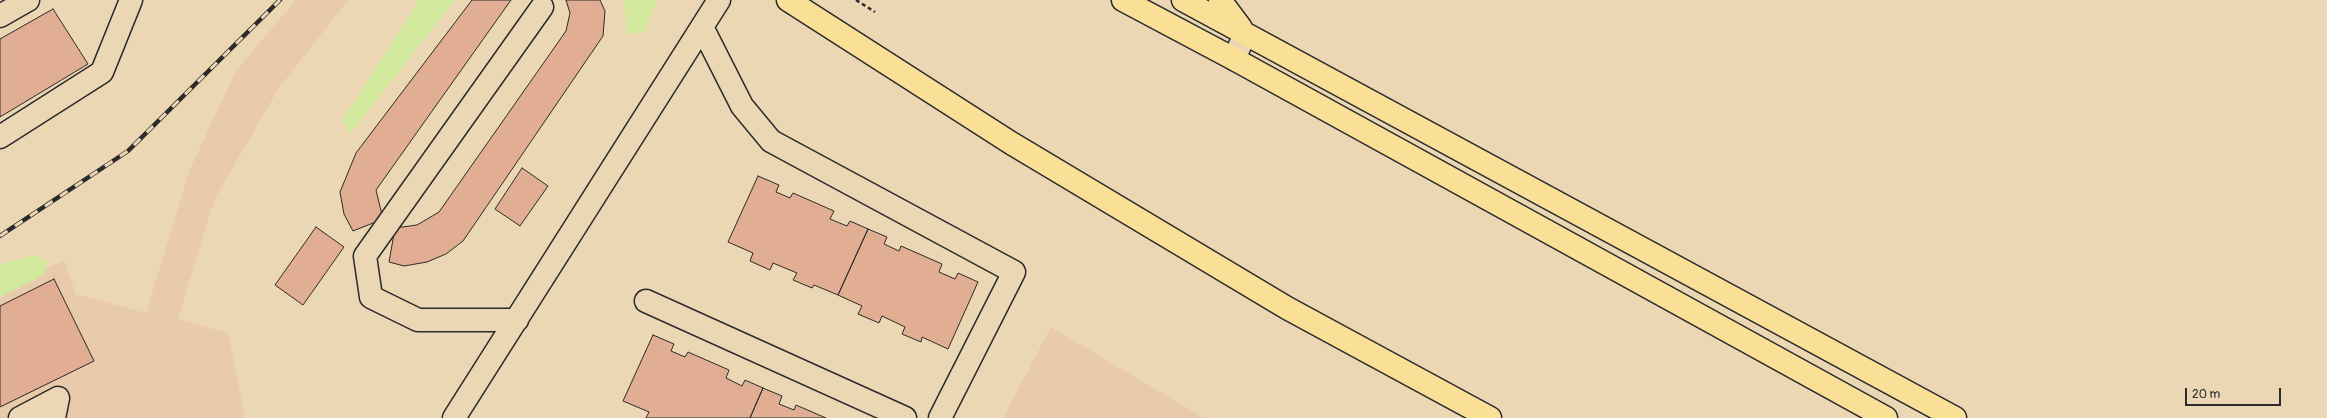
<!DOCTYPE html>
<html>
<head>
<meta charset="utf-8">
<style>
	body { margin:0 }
	#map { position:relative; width:2327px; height:418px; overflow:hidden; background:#ecd7b5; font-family:Pangolin,sans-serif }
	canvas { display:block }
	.scale { position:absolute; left:2185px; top:388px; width:96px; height:18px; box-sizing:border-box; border:2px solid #2b2b2b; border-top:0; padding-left:5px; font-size:12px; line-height:14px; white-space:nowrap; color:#2b2b2b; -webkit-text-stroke:3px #ecd7b5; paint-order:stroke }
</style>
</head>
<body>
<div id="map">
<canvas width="2327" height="418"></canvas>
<div class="scale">20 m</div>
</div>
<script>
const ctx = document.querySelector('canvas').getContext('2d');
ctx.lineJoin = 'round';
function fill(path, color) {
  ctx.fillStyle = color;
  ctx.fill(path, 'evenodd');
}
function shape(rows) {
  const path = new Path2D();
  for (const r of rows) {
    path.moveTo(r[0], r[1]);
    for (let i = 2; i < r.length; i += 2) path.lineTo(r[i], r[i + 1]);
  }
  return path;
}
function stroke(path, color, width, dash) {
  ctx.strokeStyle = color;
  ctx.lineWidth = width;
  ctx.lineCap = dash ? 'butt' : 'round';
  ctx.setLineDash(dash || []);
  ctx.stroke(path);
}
const built = shape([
	[296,0,348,0,279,88,214,200,178,319,228,333,245,418,0,418,0,291,64,260,76,294,146,313,190,169,236,71],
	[1051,327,1204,418,1003,418]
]);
const green = shape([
	[419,0,455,0,351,133,342,121],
	[624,0,657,0,645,31,627,35],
	[35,255,47,261,44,275,0,297,0,264]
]);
const building = shape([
	[472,0,511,0,376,190,383,219,353,231,344,214,340,192,356,153,472,0],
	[566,0,600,0,605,11,603,36,463,241,446,254,427,262,404,266,389,262,395,228,417,225,439,212,566,31,570,13,566,0],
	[53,9,88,64,0,117,0,39,53,9],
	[522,168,548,186,520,226,495,209,522,168],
	[758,176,779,185,776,192,790,198,793,193,834,211,830,219,847,226,850,221,868,229,838,295,814,285,812,288,793,280,797,273,773,263,770,270,750,261,753,253,728,242,758,176],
	[316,227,344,247,303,305,275,285,316,227],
	[868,229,887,237,884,244,899,251,901,246,942,264,939,272,955,279,958,273,978,282,948,349,922,337,921,342,902,334,905,327,882,316,879,323,858,314,862,306,838,295,868,229],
	[54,279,94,361,0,407,0,306,54,279],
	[653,335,674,344,671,351,685,357,688,352,729,370,726,378,742,386,745,380,763,388,750,418,646,418,649,412,623,401,653,335],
	[763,388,782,396,779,404,794,410,796,405,826,418,750,418,763,388]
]);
const path = shape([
	[856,0,875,12]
]);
const minor = shape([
	[0,16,28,0],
	[702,27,742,106,771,141,1014,272,940,418],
	[1234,59,1245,34],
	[0,137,102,72,131,0],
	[646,301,905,418],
	[517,320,418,320,371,297,365,256,542,7],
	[20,418,58,398,54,418],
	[454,418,719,0]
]);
const major = shape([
	[788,0,1011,143,1287,308,1490,418],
	[1123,0,1234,59,1886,418],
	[1183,0,1955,418],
	[1220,0,1241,28]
]);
const rail = shape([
	[0,236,128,151,280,0]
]);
fill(built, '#e9cbab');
fill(green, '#d1e89d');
fill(building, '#e1ae94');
stroke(building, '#2b2b2b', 1);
stroke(minor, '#2b2b2b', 25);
stroke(major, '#2b2b2b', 25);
stroke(path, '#2b2b2b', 2.5, [4, 3]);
stroke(minor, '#ecd7b5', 22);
stroke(major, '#fadf96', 22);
stroke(rail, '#2b2b2b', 4.5);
stroke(rail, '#ecd7b5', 3, [9]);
</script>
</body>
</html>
